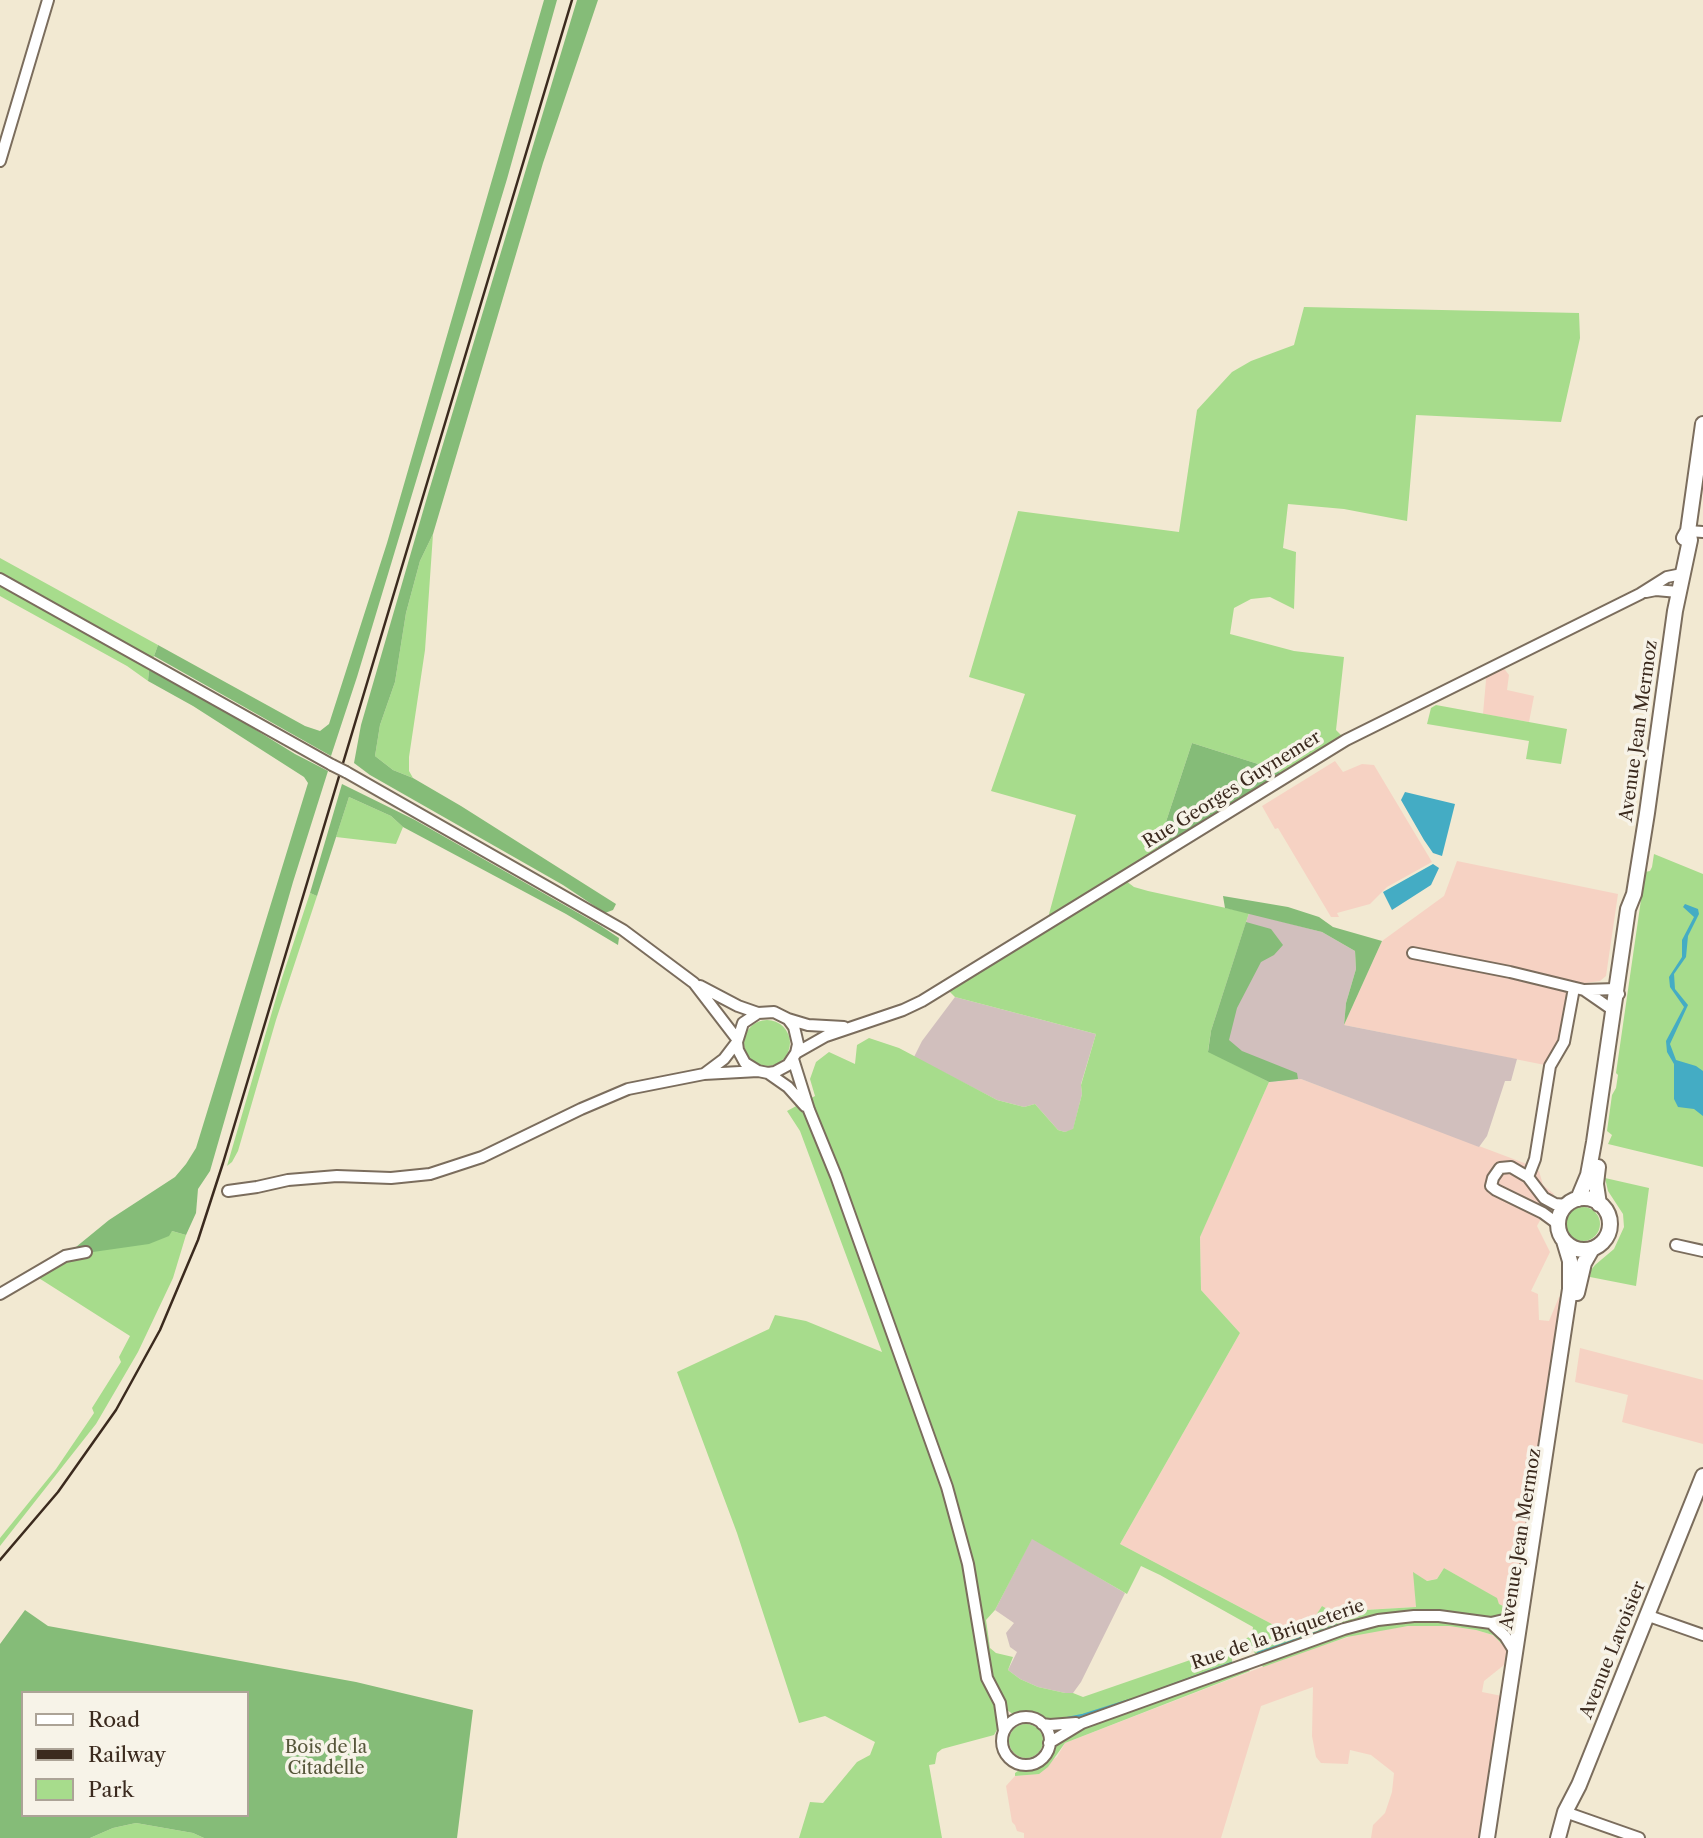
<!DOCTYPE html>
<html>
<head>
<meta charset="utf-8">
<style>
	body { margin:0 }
	#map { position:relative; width:1703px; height:1838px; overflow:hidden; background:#f2e9d2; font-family:"Libre Caslon Text",serif }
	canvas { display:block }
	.legend { position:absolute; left:21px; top:1691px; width:228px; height:126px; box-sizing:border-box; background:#f7f3e8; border:2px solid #aca397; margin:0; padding:9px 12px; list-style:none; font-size:21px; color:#3b2a1e }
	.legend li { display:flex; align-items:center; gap:14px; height:35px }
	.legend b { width:35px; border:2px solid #aca397 }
</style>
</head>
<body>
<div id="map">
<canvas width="1703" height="1838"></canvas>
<ul class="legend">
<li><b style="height:9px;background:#fff"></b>Road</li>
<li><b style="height:9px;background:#3b2a1e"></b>Railway</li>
<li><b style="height:19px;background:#a7dc8c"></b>Park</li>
</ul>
</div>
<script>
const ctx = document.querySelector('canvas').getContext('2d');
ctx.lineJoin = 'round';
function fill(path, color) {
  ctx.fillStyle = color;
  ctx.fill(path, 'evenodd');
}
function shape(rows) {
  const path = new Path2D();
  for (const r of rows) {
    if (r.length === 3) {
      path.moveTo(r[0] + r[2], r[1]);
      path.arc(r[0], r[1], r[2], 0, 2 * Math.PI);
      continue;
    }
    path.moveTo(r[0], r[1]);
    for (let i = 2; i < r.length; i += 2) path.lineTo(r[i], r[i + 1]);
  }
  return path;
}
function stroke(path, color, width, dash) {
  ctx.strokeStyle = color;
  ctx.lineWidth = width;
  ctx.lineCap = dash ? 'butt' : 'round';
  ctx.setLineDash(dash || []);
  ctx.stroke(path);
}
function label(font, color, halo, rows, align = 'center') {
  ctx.font = font + ' "Libre Caslon Text",serif';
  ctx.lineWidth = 7;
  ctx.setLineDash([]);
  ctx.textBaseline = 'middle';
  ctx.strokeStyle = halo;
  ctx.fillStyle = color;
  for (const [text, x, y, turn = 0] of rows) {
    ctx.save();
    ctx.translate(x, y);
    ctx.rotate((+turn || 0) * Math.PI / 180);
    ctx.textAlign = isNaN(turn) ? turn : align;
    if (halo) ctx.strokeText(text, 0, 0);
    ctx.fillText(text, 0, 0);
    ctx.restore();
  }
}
const built = shape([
	[1500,663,1509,675,1507,690,1534,696,1529,722,1483,714,1486,680,1484,671],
	[1335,761,1343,772,1362,764,1374,765,1432,862,1387,887,1370,904,1337,913,1339,917,1331,917,1278,828,1275,829,1262,806],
	[1457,861,1618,894,1606,976,1600,981,1586,983,1584,990,1575,988,1564,1042,1550,1066,1344,1025,1382,941,1444,896],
	[1301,1079,1532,1166,1539,1171,1543,1185,1554,1194,1537,1226,1550,1252,1531,1291,1538,1294,1539,1320,1549,1321,1559,1297,1574,1299,1528,1598,1513,1600,1505,1607,1499,1604,1496,1598,1444,1568,1437,1579,1426,1581,1414,1573,1416,1607,1364,1610,1339,1616,1322,1606,1307,1629,1289,1633,1120,1544,1240,1333,1201,1290,1200,1236,1269,1082],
	[1580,1348,1703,1380,1703,1444,1622,1422,1628,1395,1575,1382],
	[1408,1626,1449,1626,1476,1630,1493,1635,1507,1649,1504,1665,1484,1681,1482,1692,1512,1698,1491,1838,1371,1838,1373,1825,1385,1813,1392,1792,1394,1773,1371,1755,1350,1750,1348,1764,1321,1763,1316,1757,1312,1736,1313,1687,1261,1706,1221,1838,1024,1838,1024,1833,1017,1831,1015,1825,1012,1822,1006,1786,1015,1776,1027,1775,1057,1757,1065,1743,1306,1650,1362,1633]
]);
const industrial = shape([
	[1249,913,1322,932,1355,951,1356,969,1346,1003,1344,1025,1517,1059,1511,1081,1505,1081,1487,1136,1479,1147,1301,1079,1269,1082,1211,1031],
	[955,997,1096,1034,1081,1084,1082,1094,1073,1130,1065,1132,1058,1130,1035,1104,1024,1107,997,1100,914,1057,922,1041],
	[1032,1538,1125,1593,1081,1682,1073,1693,1065,1693,1038,1687,1020,1679,1008,1670,1017,1652,1010,1647,1006,1633,1014,1623,995,1610]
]);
const green = shape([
	[1304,307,1579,313,1580,338,1561,422,1416,415,1407,521,1344,509,1288,504,1283,548,1296,552,1294,609,1270,597,1251,599,1234,608,1230,634,1294,651,1344,657,1336,730,1346,740,1285,777,1277,770,1192,743,1154,858,1122,878,1134,887,1148,891,1249,913,1211,1031,1208,1051,1269,1082,1200,1237,1201,1290,1240,1333,1120,1544,1289,1633,1307,1629,1322,1606,1339,1616,1365,1610,1416,1607,1413,1572,1427,1581,1437,1579,1444,1568,1497,1598,1499,1604,1505,1607,1513,1600,1523,1597,1522,1607,1492,1623,1509,1642,1507,1649,1493,1635,1476,1630,1449,1626,1408,1626,1347,1637,1263,1667,1253,1650,1241,1643,1252,1634,1253,1627,1160,1575,1141,1566,1127,1594,1032,1539,995,1610,986,1620,990,1648,996,1653,1013,1657,1008,1670,1020,1679,1038,1687,1065,1693,1073,1693,1083,1697,1225,1648,1232,1658,1232,1666,1095,1714,1071,1720,1042,1724,1030,1717,1018,1718,999,1704,995,1712,998,1728,994,1735,942,1749,937,1753,935,1764,929,1765,942,1838,799,1838,810,1802,823,1803,857,1762,870,1755,875,1742,825,1716,799,1723,737,1533,677,1372,769,1329,775,1315,806,1321,882,1352,800,1131,787,1111,815,1096,810,1079,816,1062,829,1052,855,1064,857,1045,869,1038,899,1048,997,1100,1024,1107,1035,1104,1058,1130,1065,1132,1073,1129,1082,1094,1081,1085,1096,1034,955,997,945,987,1051,922,1049,914,1076,815,991,791,1025,694,969,677,1018,511,1179,532,1197,410,1232,372,1251,361,1294,345],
	[433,534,425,650,409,757,409,771,413,778,393,770,375,756,380,725,395,682,406,613,420,561],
	[0,558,158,645,149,670,148,681,127,666,0,596],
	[1436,705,1567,729,1561,764,1526,759,1529,741,1427,724,1431,708],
	[349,797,391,816,403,827,396,844,336,837],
	[1654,854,1703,874,1703,1167,1608,1144,1612,1135,1607,1131,1612,1095,1616,1088,1618,1075,1616,1073,1645,872,1650,871,1652,867],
	[310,893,317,896,276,1020,238,1151,232,1162,227,1166,281,981],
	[767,1043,23],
	[1605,1178,1649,1188,1636,1286,1590,1277,1591,1270,1595,1265,1614,1249,1624,1227,1623,1214,1608,1191],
	[1583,1224,17],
	[172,1231,186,1235,173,1278,138,1352,96,1424,0,1546,0,1538,56,1469,94,1413,92,1408,121,1362,119,1357,130,1336,34,1275,65,1256],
	[1247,1668,1250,1671,1065,1743,1048,1767,1039,1774,1015,1776,1015,1773,1022,1768,1037,1767,1049,1759,1060,1740,1068,1732],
	[1026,1741,17],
	[136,1823,193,1833,204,1838,90,1838,113,1828]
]);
const forest = shape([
	[544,0,557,0,507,179,357,677,331,756,154,656,158,645,305,726,320,731,329,724,387,543],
	[577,0,598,0,543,163,433,534,420,561,406,613,395,682,380,725,375,756,393,770,413,778,461,806,616,904,613,910,605,913,563,885,370,775,354,763,361,725,428,494],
	[149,670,191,690,295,754,328,771,293,882,210,1171,198,1189,196,1213,186,1235,172,1231,169,1236,149,1244,65,1256,109,1220,175,1177,186,1164,196,1148,308,783,304,777,193,706,148,681],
	[1192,743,1277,770,1285,777,1154,858],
	[342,784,415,820,601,926,619,938,618,945,566,914,403,827,391,816,349,797,317,896,310,893],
	[1223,896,1288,907,1319,917,1333,927,1382,941,1344,1025,1346,1003,1356,969,1355,951,1322,932,1225,908],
	[1246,922,1271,929,1283,945,1274,955,1261,962,1237,1008,1229,1040,1242,1051,1297,1073,1298,1079,1269,1082,1208,1052,1211,1031],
	[25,1610,48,1626,356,1682,473,1710,457,1838,204,1838,193,1833,136,1823,113,1828,90,1838,0,1838,0,1644],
	[23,1693,247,1693,247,1815,23,1815]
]);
const water = shape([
	[1405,792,1455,804,1442,856,1433,853,1424,840,1401,800],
	[1433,864,1439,868,1431,885,1392,910,1383,892],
	[1685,904,1698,909,1699,914,1688,936,1686,957,1674,974,1675,989,1688,1005,1670,1044,1676,1060,1696,1066,1703,1071,1703,1116,1694,1109,1678,1107,1674,1099,1674,1064,1667,1052,1666,1041,1684,1007,1670,987,1669,977,1682,957,1682,940,1694,917,1683,907]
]);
const stream = shape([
	[1258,1653,1336,1626,1374,1616],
	[1156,1691,1232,1663],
	[1063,1719,1083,1715,1130,1700]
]);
const minor = shape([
	[0,161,48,0],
	[1688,531,1703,532],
	[0,579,332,765],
	[1646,592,1656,590,1678,592],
	[346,772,623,930,694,983,737,1039],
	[1413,953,1510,972,1584,990,1616,989,1619,994],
	[700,986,738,1006,758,1013],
	[1584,990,1610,1008,1613,1015],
	[788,1019,808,1025,844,1027],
	[796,1053,826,1036,903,1010,922,1001,1346,740,1640,594,1667,577,1682,574],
	[793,1059,809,1110,836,1176,947,1487,968,1564,987,1678,1000,1703,1004,1731],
	[768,1073,788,1087,805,1106],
	[704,1074,724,1059,737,1042,743,1023,758,1013,774,1012,788,1019,794,1027,798,1044,796,1053,788,1065,775,1072,768,1073,758,1071,745,1063,738,1050,737,1042],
	[1528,1177,1535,1159,1550,1066,1564,1042,1574,988],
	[228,1191,257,1187,288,1180,337,1176,391,1178,430,1174,482,1157,581,1109,628,1089,704,1074,758,1071],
	[1558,1224,1543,1213,1496,1190,1491,1186,1493,1178,1500,1168,1511,1167,1528,1177,1544,1198,1555,1204,1567,1205],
	[1676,1245,1703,1251],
	[0,1294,65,1256,86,1252],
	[1646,1615,1703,1635],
	[1491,1623,1505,1636,1515,1652],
	[1026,1741,24],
	[1042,1724,1050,1725,1076,1723],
	[1049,1743,1082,1723,1344,1629,1378,1620,1414,1616,1439,1616,1491,1623,1508,1619,1522,1607],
	[1565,1812,1639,1838]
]);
const major = shape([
	[1684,538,1688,531,1703,424],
	[1598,1167,1596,1184,1599,1204],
	[1584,1224,26],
	[1578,1199,1588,1175,1594,1142,1628,909,1634,894,1647,813,1675,611,1690,540,1688,531],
	[1577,1293,1584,1263,1592,1249],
	[1487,1838,1570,1289,1570,1261,1564,1241],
	[1558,1838,1565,1812,1579,1785,1703,1476]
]);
const rail = shape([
	[0,1560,58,1492,116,1410,160,1330,198,1240,223,1163,572,0]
]);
const minorBridge = shape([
	[332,765,346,772]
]);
const streetNames = [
	["Avenue Jean Mermoz",1639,731,-82],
	["Rue Georges Guynemer",1232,790,-32],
	["Avenue Jean Mermoz",1521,1539,-81],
	["Rue de la Briqueterie",1278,1635,-19],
	["Avenue Lavoisier",1613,1650,-68]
];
const parkNames = [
	["Bois de la",326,1748],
	["Citadelle",326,1769]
];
fill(built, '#f6d2c3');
fill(industrial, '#d1bfbd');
fill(green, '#a7dc8c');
fill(forest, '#85bc78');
fill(water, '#44acc4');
stroke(stream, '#44acc4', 2.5);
stroke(minor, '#7b6d5d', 14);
stroke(major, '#7b6d5d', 18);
stroke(minor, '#fff', 10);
stroke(major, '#fff', 14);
stroke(rail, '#3b2a1e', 2.5);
stroke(minorBridge, '#7b6d5d', 14, []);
stroke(minorBridge, '#fff', 10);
label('18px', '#3b2a1e', '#f7f3e8', streetNames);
label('18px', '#56563a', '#f7f3e8', parkNames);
</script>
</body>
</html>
